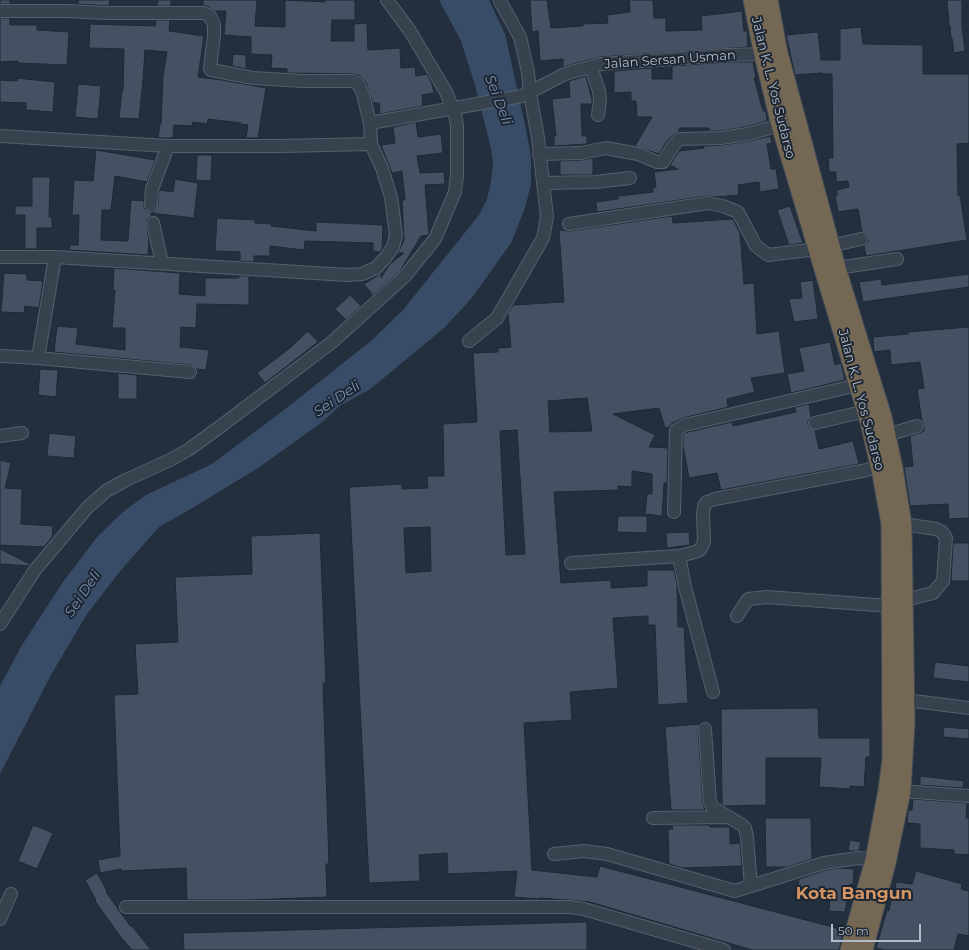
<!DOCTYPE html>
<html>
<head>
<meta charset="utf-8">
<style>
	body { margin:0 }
	#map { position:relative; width:969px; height:950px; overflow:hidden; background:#242f3e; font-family:Montserrat,sans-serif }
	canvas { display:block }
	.scale { position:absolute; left:831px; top:924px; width:90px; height:18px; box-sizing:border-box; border:2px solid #b4bcc9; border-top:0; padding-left:5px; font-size:12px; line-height:14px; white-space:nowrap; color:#b4bcc9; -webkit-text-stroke:3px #1d2633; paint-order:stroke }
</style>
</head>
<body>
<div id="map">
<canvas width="969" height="950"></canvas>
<div class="scale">50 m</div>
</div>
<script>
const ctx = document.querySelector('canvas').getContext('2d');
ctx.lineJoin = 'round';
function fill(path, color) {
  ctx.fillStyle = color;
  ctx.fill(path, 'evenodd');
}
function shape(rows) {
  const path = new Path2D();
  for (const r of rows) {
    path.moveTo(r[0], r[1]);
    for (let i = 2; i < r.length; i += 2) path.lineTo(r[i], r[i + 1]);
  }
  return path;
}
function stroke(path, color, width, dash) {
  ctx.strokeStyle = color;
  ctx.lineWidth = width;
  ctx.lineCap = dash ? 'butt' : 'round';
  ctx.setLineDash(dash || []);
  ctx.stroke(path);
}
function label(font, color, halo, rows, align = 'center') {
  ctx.font = font + ' Montserrat,sans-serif';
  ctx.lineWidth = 4;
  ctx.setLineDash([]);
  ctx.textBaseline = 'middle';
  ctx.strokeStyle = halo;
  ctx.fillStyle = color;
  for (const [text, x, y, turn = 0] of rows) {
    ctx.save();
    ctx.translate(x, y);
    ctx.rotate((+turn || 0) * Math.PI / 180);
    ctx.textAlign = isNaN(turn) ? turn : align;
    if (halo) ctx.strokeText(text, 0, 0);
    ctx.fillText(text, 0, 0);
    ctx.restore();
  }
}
const water = shape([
	[439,0,489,0,505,34,526,129,531,158,531,184,525,208,511,243,471,299,444,328,369,390,341,405,321,423,258,468,194,507,159,527,121,570,87,614,52,673,0,774,0,686,22,645,63,582,98,536,123,512,146,495,212,464,293,403,372,340,403,310,479,215,487,199,491,182,493,164,491,148,475,85,461,41]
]);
const building = shape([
	[0,0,10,0,10,4,0,4,0,0],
	[78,0,110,0,109,6,78,4,78,0],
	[158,0,171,0,171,6,157,6,158,0],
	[203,0,257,0,255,26,285,27,285,0,325,2,325,0,355,0,355,20,332,20,331,41,354,41,354,24,367,23,368,50,400,48,401,68,415,67,416,76,427,74,432,84,434,93,422,95,423,106,380,114,379,103,373,103,366,82,359,75,354,74,287,73,287,69,271,68,272,55,251,54,251,37,224,35,226,11,215,11,207,6,203,6,203,0],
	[530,0,547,0,551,28,583,26,583,24,608,23,607,15,630,12,629,0,653,0,654,18,666,18,666,31,702,30,701,16,742,11,744,31,747,31,748,47,600,57,563,67,563,59,540,61,538,31,532,32,530,0],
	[947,0,962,0,962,27,965,51,954,53,952,38,951,38,950,26,949,26,947,0],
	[0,18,10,18,10,25,37,25,37,30,69,32,67,65,18,63,18,61,0,62,0,18],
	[156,20,170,20,169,31,204,36,198,77,222,80,266,88,258,138,246,138,248,125,240,124,241,123,208,119,207,124,193,122,192,126,174,125,173,138,158,138,160,124,161,124,163,76,167,52,145,50,143,80,139,119,119,118,122,91,123,91,124,49,89,48,90,24,155,26,156,20],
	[861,27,863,44,923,45,923,74,969,74,969,143,957,144,958,196,960,195,967,240,866,256,864,246,868,242,868,238,866,234,862,232,858,209,838,212,835,196,837,196,837,190,849,187,848,181,836,182,836,172,829,172,828,158,833,158,832,74,822,74,822,73,795,75,786,35,818,32,821,60,840,60,840,29,861,27],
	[233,54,246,55,246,69,232,66,233,54],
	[726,62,753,62,756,78,754,78,763,111,766,111,767,121,746,127,720,131,709,131,709,128,680,128,678,132,674,134,667,141,659,154,635,146,652,117,637,117,636,101,631,101,631,92,614,93,614,71,652,68,652,79,672,79,672,66,726,62],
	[586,76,592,99,592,104,581,104,582,136,587,136,587,144,554,146,554,136,556,136,552,99,570,97,569,81,586,76],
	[17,78,55,82,53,112,26,110,26,103,0,102,0,80,17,81,17,78],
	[78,84,101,86,98,119,75,117,78,84],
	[416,122,418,137,441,134,443,153,417,156,420,173,444,172,445,184,425,185,429,235,421,236,400,271,370,298,372,294,364,284,382,273,381,278,390,264,404,253,398,253,404,240,402,200,405,200,402,171,392,173,381,145,395,143,393,127,416,122],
	[770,136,772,143,767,144,771,169,776,169,779,189,760,192,759,182,738,185,739,195,716,197,707,196,597,212,596,202,618,199,618,196,653,192,653,187,656,187,654,172,678,169,670,165,679,151,704,148,704,146,707,146,722,145,749,141,770,136],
	[96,150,155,160,147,182,115,176,111,210,102,210,101,240,128,241,131,200,144,201,144,208,147,211,150,212,154,212,158,206,159,190,173,192,175,179,198,183,194,218,151,213,151,216,148,218,146,221,149,240,148,255,69,250,70,245,78,245,79,215,72,215,74,180,93,181,96,150],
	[197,155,212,155,211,181,196,180,197,155],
	[593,158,593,175,560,175,560,161,581,160,593,158],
	[32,177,50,177,49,217,52,217,52,228,37,228,37,249,25,249,25,215,15,215,15,206,32,206,32,177],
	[790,206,803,243,789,245,777,210,790,206],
	[672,216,673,223,733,219,740,233,744,284,754,283,757,334,779,331,785,373,751,378,755,392,727,399,728,407,683,418,672,423,669,427,665,428,659,408,613,414,655,435,649,447,668,448,667,483,664,483,662,516,645,514,647,494,652,494,652,474,632,471,632,487,618,486,618,490,554,492,561,583,611,580,611,588,647,586,647,570,674,570,677,584,678,627,684,627,688,703,658,705,655,625,648,625,648,616,613,618,618,688,570,692,572,720,524,723,532,870,597,877,600,866,844,930,839,950,752,950,590,902,569,900,539,898,539,899,514,897,517,871,448,874,447,853,419,855,420,881,369,883,349,487,402,484,402,489,428,488,427,476,444,476,443,424,477,422,473,353,498,352,498,348,511,347,508,313,513,305,564,302,559,230,570,231,672,216],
	[587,398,592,431,550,432,548,401,587,398],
	[517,430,525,554,506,555,500,431,517,430],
	[430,527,431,571,406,573,404,528,430,527],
	[217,218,255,220,255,223,271,224,271,226,316,231,316,222,383,225,382,249,380,252,373,251,373,243,305,241,304,250,270,246,270,256,254,256,254,262,240,261,240,252,215,251,217,218],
	[114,268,180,273,179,294,205,296,205,278,239,278,239,276,249,276,249,305,197,304,196,328,181,327,180,347,209,350,206,370,197,369,191,365,54,352,57,326,78,328,76,344,125,350,125,328,112,328,115,290,113,290,114,268],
	[4,273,27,274,27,280,43,281,39,308,25,306,24,313,1,312,4,273],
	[969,274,969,287,863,302,859,282,881,279,882,285,969,274],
	[813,280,818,319,794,322,789,299,802,298,800,282,813,280],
	[350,295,361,306,346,320,335,309,350,295],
	[969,327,969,518,949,519,948,504,910,506,904,467,913,466,910,436,924,431,924,424,922,421,917,389,924,388,920,362,891,365,890,350,874,352,873,337,908,334,908,332,969,327],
	[308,331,318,342,265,383,257,373,290,348,308,331],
	[830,342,835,365,841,363,845,380,791,393,787,374,804,371,799,348,830,342],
	[40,369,58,370,56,397,38,395,40,369],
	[118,373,137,375,137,399,118,399,118,373],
	[809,404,811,417,808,420,808,424,810,428,815,430,819,449,853,441,859,464,721,490,717,473,689,478,683,446,683,434,688,432,732,422,733,426,796,412,795,407,809,404],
	[49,433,76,436,74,458,47,456,49,433],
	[0,460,11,463,5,488,22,489,21,524,53,526,52,537,44,547,0,545,0,460],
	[618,516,647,516,647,533,617,532,618,516],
	[689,532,690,545,667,548,666,533,689,532],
	[320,533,326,683,323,683,329,864,326,864,327,897,247,900,187,900,186,868,121,871,121,869,100,873,98,860,120,856,114,695,138,694,135,644,178,642,175,577,252,574,251,536,320,533],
	[953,543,969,543,969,581,951,581,953,543],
	[0,549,30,564,29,566,0,564,0,549],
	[935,662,969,666,969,682,933,678,935,662],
	[818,708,819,738,870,738,870,757,866,757,864,787,850,786,850,789,819,787,821,758,766,758,766,805,724,806,722,804,721,709,818,708],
	[699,724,698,730,703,803,705,810,671,810,665,727,699,724],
	[944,727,969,729,969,739,943,737,944,727],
	[920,776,964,781,963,788,920,785,920,776],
	[913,799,967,803,966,818,969,818,969,855,954,854,954,850,920,848,920,824,907,823,908,810,912,810,913,799],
	[765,818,811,818,812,859,787,867,766,867,765,818],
	[33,825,53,833,37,869,18,861,33,825],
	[672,825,709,825,710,827,730,827,730,844,740,843,742,866,683,868,669,864,668,829,673,829,672,825],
	[850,840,861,842,859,851,848,851,850,840],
	[839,868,854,869,853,885,850,884,845,912,829,911,830,897,815,894,815,892,798,889,799,879,826,870,839,868],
	[916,871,962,884,961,889,969,891,969,936,958,934,954,950,884,950,876,948,887,910,889,911,892,894,895,895,896,882,912,884,916,871],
	[97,873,107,891,106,892,131,927,132,926,151,950,132,950,120,936,95,901,96,900,85,880,97,873],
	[587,922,587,950,184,950,183,933,587,922]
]);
const minor = shape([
	[0,11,69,11,105,13,204,13,210,16,214,25,214,35,210,68,211,70,253,78,303,81,354,81,359,85,363,94,370,123,371,144,280,146,168,146,0,136],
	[591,67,599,91,600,99,598,115],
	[370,123,522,96,565,74,601,64,726,55,769,54],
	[539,154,581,153,606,148,638,154,657,162,663,162,673,146,679,139,721,138,748,134,780,125],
	[543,183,595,182,630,178],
	[151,205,152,189,168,146],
	[153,223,162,263],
	[569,224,708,203,723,206,738,212,756,246,768,255,817,249,861,239],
	[0,257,55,257,347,275,362,274,376,268,386,257,393,247,396,235,391,197,382,168,371,144],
	[837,268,897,259],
	[469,341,497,318,543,238,547,217,538,138,530,93,528,72,520,37,500,1],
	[0,356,38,358,55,257],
	[38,358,190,372],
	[815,423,866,411],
	[887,435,917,426],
	[0,436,22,433],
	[674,512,676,430,685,425,858,385],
	[896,524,903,524,936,529,942,532,946,538,943,581,933,593,905,600],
	[679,556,685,587,713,692],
	[571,563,679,556,695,552,700,550,704,542,703,515,704,506,707,502,715,499,867,470,879,465],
	[737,616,748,599,767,597,890,606],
	[0,624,35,570,87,508,106,491,126,480,170,460,188,450,217,429,331,343,405,276,435,239,455,192,457,175,457,126,455,114,446,92,410,31,387,0],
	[906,700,969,708],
	[705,729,710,802,712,807,742,825,745,828,747,837,751,886],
	[902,791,969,796],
	[653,818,727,817],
	[554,854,584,851,607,854,735,891,824,863,858,858,874,860],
	[126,907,569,907,584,909,724,950],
	[0,919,11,894]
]);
const highway = shape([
	[752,0,763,55,780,125,817,249,869,422,881,474,890,524,891,759,887,790,874,860,849,950],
	[769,0,779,53,837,268,883,417,894,468,903,524,906,723,902,791,887,863,864,950]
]);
const streetNames = [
	["Jalan Sersan Usman",670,60,-4],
	["Jalan K. L. Yos Sudarso",773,88,76],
	["Jalan K. L. Yos Sudarso",861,400,75]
];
const waterNames = [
	["Sei Deli",498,100,69],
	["Sei Deli",337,399,-34],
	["Sei Deli",83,594,-56]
];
const districtNames = [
	["Kota Bangun",854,894]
];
fill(water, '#394c67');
fill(building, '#455162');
stroke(building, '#1f2835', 1);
stroke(minor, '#565f6c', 14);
stroke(highway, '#434c59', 19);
stroke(minor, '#38414e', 12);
stroke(highway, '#746855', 17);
label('13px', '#b4bcc9', '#1d2633', streetNames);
label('italic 14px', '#7c92b1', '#1d2633', waterNames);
label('bold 17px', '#d59563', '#1d2633', districtNames);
</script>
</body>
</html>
